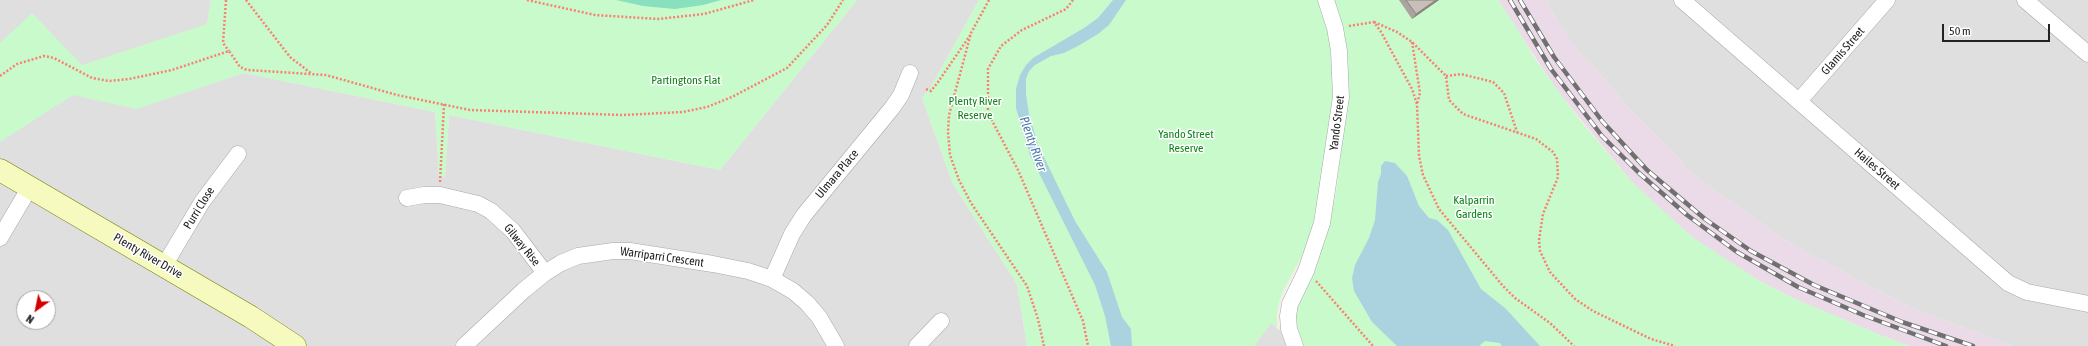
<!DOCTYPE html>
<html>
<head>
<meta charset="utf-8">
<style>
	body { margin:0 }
	#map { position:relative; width:2088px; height:346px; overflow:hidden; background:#f2efe9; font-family:"Asap Condensed",sans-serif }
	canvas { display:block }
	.north { position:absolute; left:16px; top:290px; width:40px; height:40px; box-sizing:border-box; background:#fff; border:1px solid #a7a7a7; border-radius:50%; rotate:213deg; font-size:11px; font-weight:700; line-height:16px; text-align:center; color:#222 }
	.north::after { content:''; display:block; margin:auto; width:14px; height:18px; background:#d40000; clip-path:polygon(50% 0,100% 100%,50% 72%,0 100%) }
	.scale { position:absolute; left:1942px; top:24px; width:108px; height:18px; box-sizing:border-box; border:2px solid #222; border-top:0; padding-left:5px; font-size:12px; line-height:14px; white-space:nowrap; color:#222; -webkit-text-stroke:3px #fff; paint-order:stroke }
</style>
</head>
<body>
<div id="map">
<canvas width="2088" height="346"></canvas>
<div class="north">N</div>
<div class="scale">50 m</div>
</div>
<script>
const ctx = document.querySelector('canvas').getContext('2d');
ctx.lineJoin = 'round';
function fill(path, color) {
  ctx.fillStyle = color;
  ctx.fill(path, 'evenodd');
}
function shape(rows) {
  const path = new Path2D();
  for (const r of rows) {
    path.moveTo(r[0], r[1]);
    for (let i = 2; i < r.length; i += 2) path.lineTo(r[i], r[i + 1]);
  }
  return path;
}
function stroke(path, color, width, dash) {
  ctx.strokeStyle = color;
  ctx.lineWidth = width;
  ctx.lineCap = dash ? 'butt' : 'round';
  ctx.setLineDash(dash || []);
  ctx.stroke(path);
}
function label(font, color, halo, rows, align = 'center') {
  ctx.font = font + ' "Asap Condensed",sans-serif';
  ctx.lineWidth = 3;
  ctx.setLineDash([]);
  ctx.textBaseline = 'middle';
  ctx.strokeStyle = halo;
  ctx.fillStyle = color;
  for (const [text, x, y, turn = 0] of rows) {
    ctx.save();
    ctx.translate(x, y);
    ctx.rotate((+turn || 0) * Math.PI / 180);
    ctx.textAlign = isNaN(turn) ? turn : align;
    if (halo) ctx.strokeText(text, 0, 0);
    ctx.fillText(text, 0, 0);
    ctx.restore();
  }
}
const residential = shape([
	[0,0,211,0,207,24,244,73,435,112,439,176,445,177,449,115,720,170,857,0,979,0,931,87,922,98,953,184,1017,284,1027,346,0,346],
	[24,298,48,298,48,322,24,322],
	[1546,0,2088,0,2088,346,2013,346,1909,307,1788,242,1685,169,1680,159,1630,110,1594,67,1583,58,1565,34],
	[1271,323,1277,328,1296,346,1254,346]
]);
const industrial = shape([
	[1498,0,1546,0,1565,34,1583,58,1594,67,1630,110,1680,159,1685,169,1788,242,1909,307,2013,346,1910,346,1880,335,1793,298,1758,280,1717,254,1692,237,1667,216,1632,182,1556,89]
]);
const park = shape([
	[211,0,857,0,720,170,449,115,445,177,439,176,435,112,244,73,136,109,73,95,0,142,0,43,32,13,82,65,207,24],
	[979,0,1318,0,1327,25,1332,54,1334,95,1315,221,1304,252,1283,291,1279,302,1277,312,1277,328,1271,323,1254,346,1027,346,1017,284,953,184,922,98,931,87],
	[1334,0,1498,0,1513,22,1535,59,1579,119,1632,182,1692,237,1758,280,1793,298,1880,335,1910,346,1299,346,1292,318,1327,230,1336,193,1348,97,1344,31]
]);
const pitch = shape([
	[616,0,721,0,703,5,675,9,643,6]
]);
const water = shape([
	[1113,0,1126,0,1109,25,1098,34,1078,46,1064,53,1051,56,1035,65,1029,71,1026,79,1026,94,1029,114,1038,145,1075,221,1107,272,1122,317,1131,329,1132,346,1111,346,1105,316,1095,285,1030,155,1016,108,1016,89,1020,75,1026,65,1033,58,1084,28,1098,18],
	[1385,161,1395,163,1407,176,1419,206,1429,218,1437,220,1448,230,1481,289,1505,308,1540,346,1502,346,1500,343,1485,341,1479,346,1397,346,1372,322,1354,291,1352,278,1355,265,1369,238,1375,220,1378,182,1381,174,1381,166]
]);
const path = shape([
	[226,0,223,43,229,51],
	[246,0,290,57,312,74],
	[527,0,595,15,658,19,704,14,754,0],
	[989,0,971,33,949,115,948,132,950,155,959,180,971,203,1027,286,1038,319,1044,346],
	[1073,0,1066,9,1022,30,1001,46,988,69,988,113,1018,170,1083,321,1088,346],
	[1374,22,1397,32,1412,42,1446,76,1449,100,1463,114,1536,139,1553,152,1557,159,1558,177,1543,214,1539,240,1540,251,1550,272,1575,299,1593,311,1651,339,1675,346],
	[1349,26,1374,22,1381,32,1412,89,1417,104,1419,156,1423,175,1439,209,1503,286,1515,298,1550,323,1574,346],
	[1412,42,1420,93,1417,104],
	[0,76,17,64,44,56,54,58,92,78,109,81,129,79,172,70,229,51,240,67,247,70,326,75,397,95,470,110,623,115,683,112,707,107,732,97,787,68,827,25,843,0],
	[1446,76,1461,74,1493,82,1504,93,1517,132],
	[926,89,931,91,938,82,971,34],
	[440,182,444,104],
	[1316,281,1373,346]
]);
const street = shape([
	[1682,0,2008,283,2027,292,2088,304],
	[2025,0,2088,54],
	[1799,101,1887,0],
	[407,198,424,195,440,195,478,204,491,211,513,231,545,273],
	[0,238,30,187],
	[164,266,202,202,238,154],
	[772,279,792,234,804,215,892,108,901,95,910,73],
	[464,346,524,290,545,273,561,263,578,256,613,251,630,251,713,264,748,271,772,279,793,291,807,303,819,317,836,346],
	[917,346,941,321],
	[1295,346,1289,329,1288,316,1290,304,1306,271,1322,223,1341,97,1339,51,1335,28,1326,0]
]);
const secondary = shape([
	[0,170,251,317,295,346]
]);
const rail = shape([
	[1510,0,1551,69,1602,136,1639,173,1687,215,1737,252,1798,287,1863,315,1946,346],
	[1520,0,1554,57,1602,121,1647,170,1705,219,1751,251,1814,285,1902,322,1973,346]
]);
const wall = shape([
	[1399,0,1439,0,1412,19]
]);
const shadedWall = shape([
	[1436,0,1439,0,1412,19,1416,14]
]);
const building = shape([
	[1406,0,1436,0,1416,14,1406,0]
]);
const streetNames = [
	["Glamis Street",1843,51,-49],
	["Yando Street",1337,123,-83],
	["Hailes Street",1877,169,41],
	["Ulmara Place",837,174,-50],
	["Purri Close",199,208,-58],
	["Gilway Rise",522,245,51],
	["Plenty River Drive",148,256,30],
	["Warriparri Crescent",662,257,8]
];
const parkNames = [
	["Partingtons Flat",686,80],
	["Plenty River",975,101],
	["Reserve",975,115],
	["Yando Street",1186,134],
	["Reserve",1186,148],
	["Kalparrin",1474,200],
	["Gardens",1474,214]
];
const waterNames = [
	["Plenty River",1033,144,70]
];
fill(residential, '#e0dfdf');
fill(industrial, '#ebdbe8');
fill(park, '#c8facc');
fill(pitch, '#88e0be');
fill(water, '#aad3df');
stroke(street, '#a9a9a9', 17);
stroke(secondary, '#707d05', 23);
stroke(path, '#fa8072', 2.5, [2, 2]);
stroke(street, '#fff', 16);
stroke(secondary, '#f7fabf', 22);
stroke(rail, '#707070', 4.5);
stroke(rail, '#fff', 3, [9]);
fill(wall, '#aba49e');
fill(shadedWall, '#8b8681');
fill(building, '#c7bfb8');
stroke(building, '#8b8681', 1);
label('12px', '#222', '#fff', streetNames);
label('12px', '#0c8416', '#fff', parkNames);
label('italic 13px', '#4a7aab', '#fff', waterNames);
</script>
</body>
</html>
